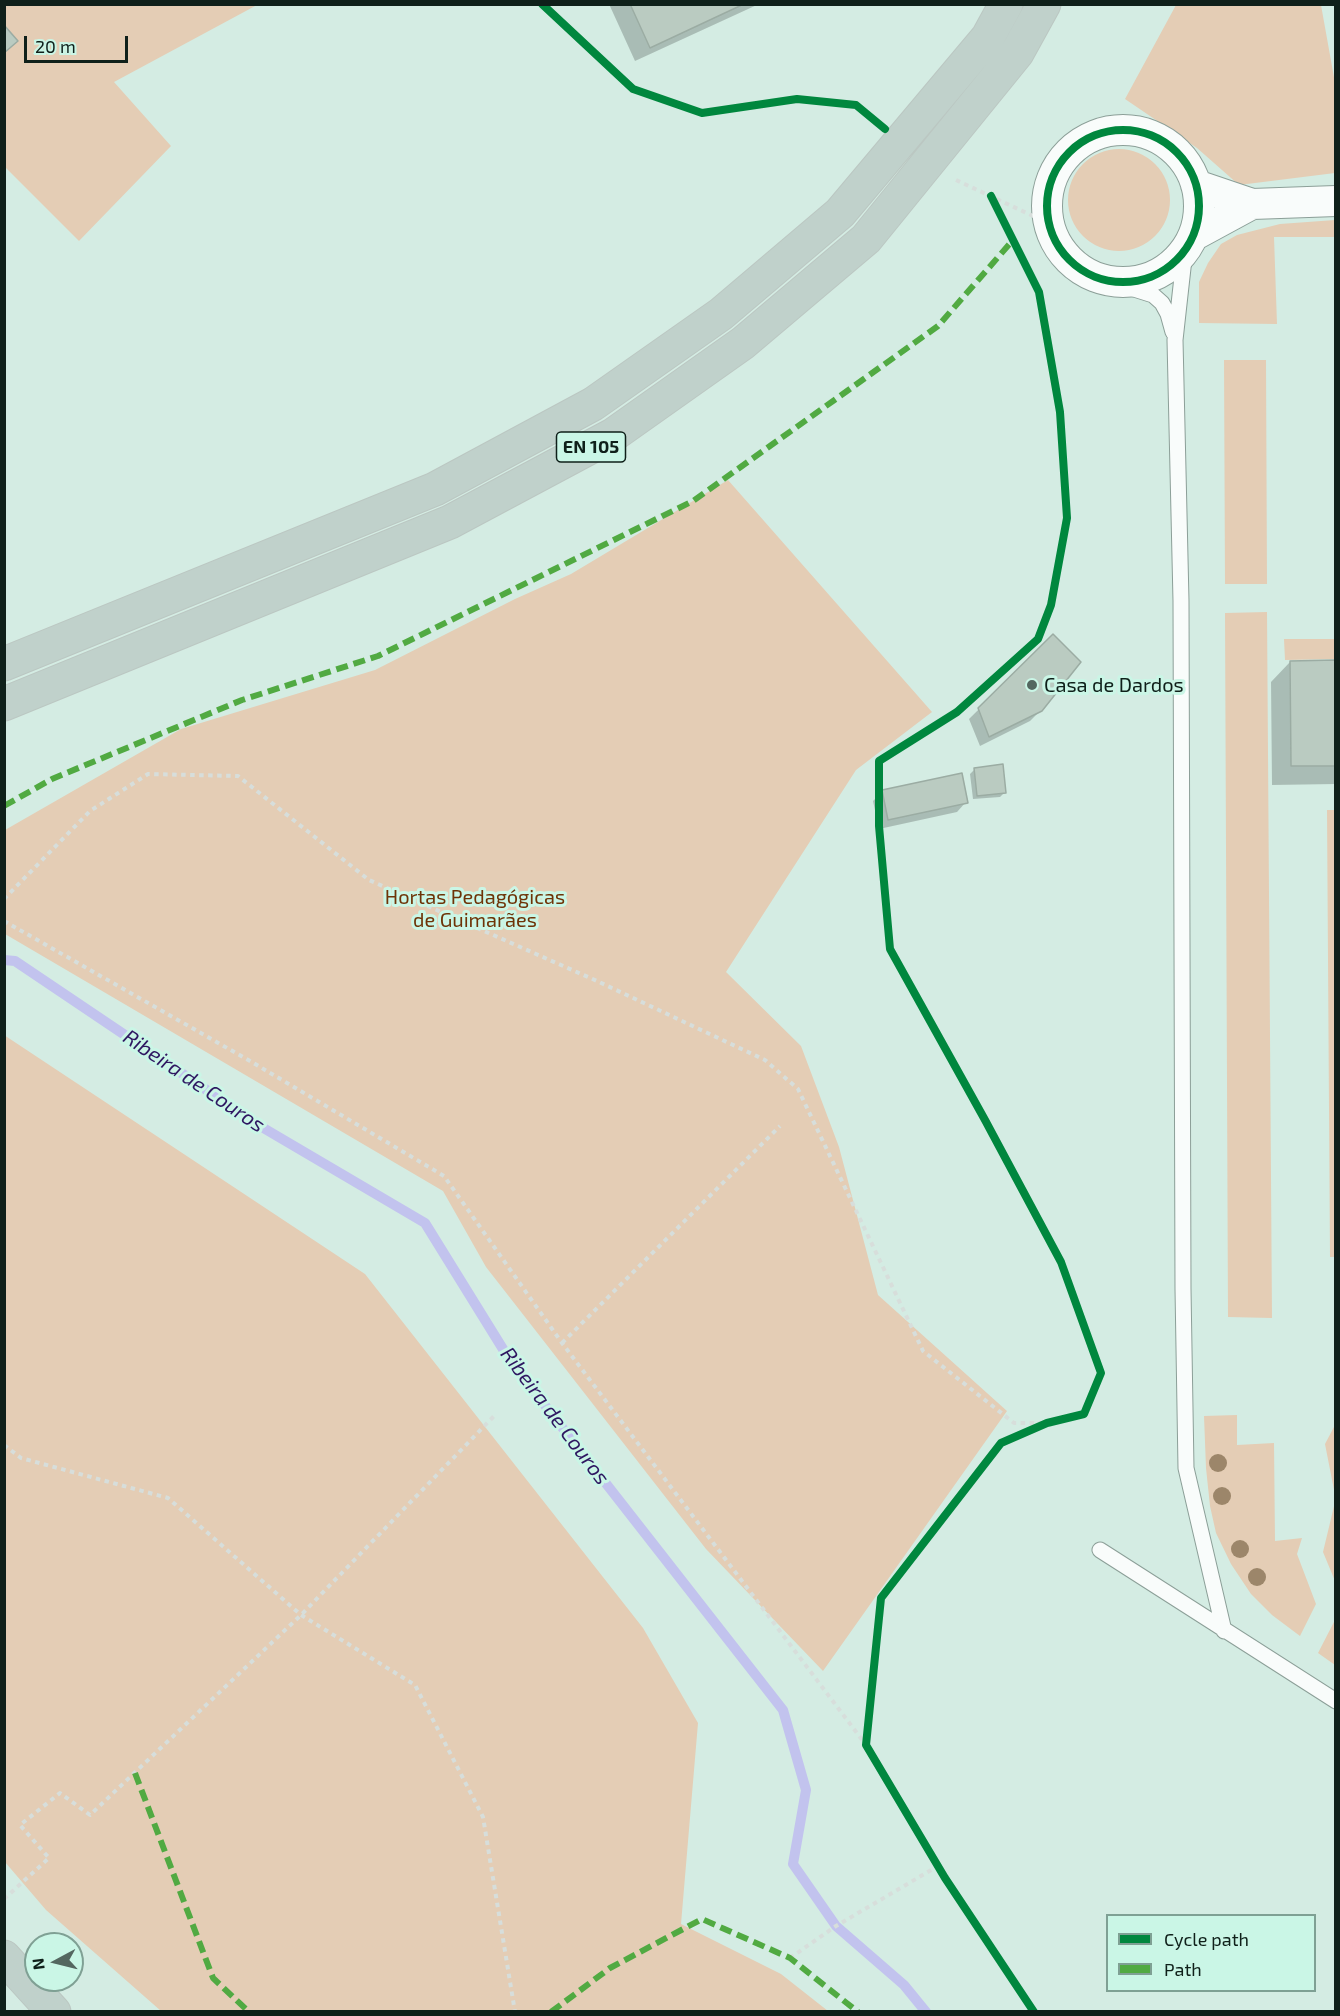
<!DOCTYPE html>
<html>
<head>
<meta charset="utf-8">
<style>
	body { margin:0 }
	#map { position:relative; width:1340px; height:2016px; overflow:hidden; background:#d4ece3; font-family:"Exo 2",sans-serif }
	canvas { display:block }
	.frame { position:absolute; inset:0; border:6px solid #0f201a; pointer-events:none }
	.legend { position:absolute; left:1106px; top:1914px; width:210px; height:78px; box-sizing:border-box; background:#caf6e6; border:2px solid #7fa094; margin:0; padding:8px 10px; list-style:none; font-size:18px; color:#0f201a }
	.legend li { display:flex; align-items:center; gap:12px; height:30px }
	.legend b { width:30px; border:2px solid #7fa094 }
	.north { position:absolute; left:24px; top:1932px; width:60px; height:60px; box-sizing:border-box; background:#caf6e6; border:2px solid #7fa094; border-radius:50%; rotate:263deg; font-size:16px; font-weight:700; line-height:24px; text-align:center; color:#0f201a }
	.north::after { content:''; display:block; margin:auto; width:21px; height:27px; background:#546760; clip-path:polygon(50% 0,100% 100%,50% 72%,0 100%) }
	.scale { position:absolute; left:24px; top:36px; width:104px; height:27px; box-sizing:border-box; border:3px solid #0f201a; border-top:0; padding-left:8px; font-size:18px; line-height:21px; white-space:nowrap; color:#0f201a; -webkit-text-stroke:4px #caf6e6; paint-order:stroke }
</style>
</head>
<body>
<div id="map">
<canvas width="1340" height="2016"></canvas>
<div class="frame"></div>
<ul class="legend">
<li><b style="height:8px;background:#00873e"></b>Cycle path</li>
<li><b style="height:8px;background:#51aa42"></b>Path</li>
</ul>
<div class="north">N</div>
<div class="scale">20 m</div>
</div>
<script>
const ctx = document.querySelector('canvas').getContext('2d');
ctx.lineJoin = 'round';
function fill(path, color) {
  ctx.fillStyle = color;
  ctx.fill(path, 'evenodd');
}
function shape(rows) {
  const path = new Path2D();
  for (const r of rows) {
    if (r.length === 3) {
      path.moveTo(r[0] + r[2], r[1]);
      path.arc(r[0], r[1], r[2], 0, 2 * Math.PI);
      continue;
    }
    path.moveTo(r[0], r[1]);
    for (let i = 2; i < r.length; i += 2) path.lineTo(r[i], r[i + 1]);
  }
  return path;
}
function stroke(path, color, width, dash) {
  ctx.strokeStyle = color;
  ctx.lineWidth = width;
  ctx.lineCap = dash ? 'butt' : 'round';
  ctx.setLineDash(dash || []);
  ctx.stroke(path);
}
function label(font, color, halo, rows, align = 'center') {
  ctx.font = font + ' "Exo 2",sans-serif';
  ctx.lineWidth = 6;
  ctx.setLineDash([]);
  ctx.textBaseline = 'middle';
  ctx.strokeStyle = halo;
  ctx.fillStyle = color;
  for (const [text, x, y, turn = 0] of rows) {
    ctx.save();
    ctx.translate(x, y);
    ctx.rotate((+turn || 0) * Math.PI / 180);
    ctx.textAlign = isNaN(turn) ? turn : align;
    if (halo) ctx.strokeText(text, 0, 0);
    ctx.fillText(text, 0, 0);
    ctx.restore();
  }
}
const green = shape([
	[4,5,257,5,114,82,171,146,79,241,5,167],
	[1176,5,1321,5,1335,83,1335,173,1239,185,1197,148,1125,99],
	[1119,200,51],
	[1335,220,1335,237,1274,237,1277,324,1199,323,1199,282,1208,263,1221,244,1237,235,1280,224],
	[1224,360,1266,360,1267,584,1225,584],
	[728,480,932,712,856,770,726,972,801,1046,839,1147,878,1295,1007,1411,823,1671,706,1549,486,1267,443,1191,5,934,5,830,181,729,375,670,515,599,571,574],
	[1267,612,1272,1318,1228,1317,1225,613],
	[1284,639,1335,639,1335,659,1285,660],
	[1327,810,1336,810,1335,1257,1330,1257],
	[4,1035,365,1274,643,1628,698,1723,681,1924,781,1974,828,2011,161,2011,46,1910,5,1862],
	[1237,1415,1237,1445,1274,1443,1275,1541,1302,1538,1297,1554,1316,1604,1300,1636,1272,1615,1251,1594,1231,1564,1216,1533,1210,1506,1206,1468,1204,1416],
	[1335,1425,1335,1495,1325,1444],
	[1335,1502,1335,1581,1323,1552],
	[1335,1620,1335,1665,1318,1653]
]);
const shadow = shape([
	[609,4,759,4,635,61],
	[1053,636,1041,710,1030,721,980,746,969,719],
	[1290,662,1336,662,1336,784,1272,785,1271,682],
	[975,769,1005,792,1000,797,973,799,970,774],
	[883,791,966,802,957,812,879,829,873,801]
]);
const stream = shape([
	[4,960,15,961,260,1126,425,1223,511,1362,783,1710,806,1790,793,1864,836,1926,904,1985,926,2012]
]);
const building = shape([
	[630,4,744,4,650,48,630,4],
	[4,25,18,41,4,53,4,25],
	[1053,634,1081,662,1042,711,989,737,978,708,1053,634],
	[1336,660,1336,766,1291,766,1290,661,1336,660],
	[1003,764,1006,793,977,796,974,768,1003,764],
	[962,773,968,803,888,820,882,790,962,773]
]);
const path = shape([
	[956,180,1048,223],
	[4,899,90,811,148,774,238,776,369,880,597,981,765,1060,798,1089,923,1351,1014,1423,1047,1423],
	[4,921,250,1061,444,1176,562,1343,866,1745],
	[562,1343,780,1126],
	[4,1445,21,1458,168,1498,301,1615,415,1685,483,1817,515,2012],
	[4,1899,49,1858,20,1825,60,1793,90,1815,301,1615,496,1414],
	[790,1958,836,1926,938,1866]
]);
const lane = shape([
	[1185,250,1175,340,1181,601,1183,1289,1186,1468,1224,1631],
	[1112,282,1153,295,1162,303,1168,314,1173,332],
	[1100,1550,1336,1701]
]);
const street = shape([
	[1123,206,76],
	[1196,185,1252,204,1336,201],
	[1193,236,1252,204]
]);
const highway = shape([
	[4,664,435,489,593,404,721,314,840,213,988,37,1006,4],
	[4,704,450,522,613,435,743,343,866,239,1017,53,1044,4],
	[4,1957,54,2012]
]);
const quiet = shape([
	[4,806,52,779,242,700,378,656,693,501,938,326,1013,240],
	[135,1773,213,1978,249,2012],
	[551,2012,610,1968,702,1919,790,1958,858,2012]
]);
const cycleway = shape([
	[542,4,633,89,702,113,797,99,856,105,885,129],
	[1123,206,76],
	[991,196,1039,292,1060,412,1067,518,1051,605,1038,639,957,712,879,761,879,826,890,949,985,1120,1061,1262,1101,1373,1084,1414,1047,1423,1001,1443,881,1598,866,1745,945,1878,1034,2012]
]);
const trees = [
	[1218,1463],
	[1222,1496],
	[1240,1549],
	[1257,1577]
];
const markers = [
	[1032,685,6,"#546760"]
];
const shields = [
	[591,447,69]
];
const shieldNames = [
	["EN 105",591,447]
];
const poiNames = [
	["Casa de Dardos",1044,685]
];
const parkNames = [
	["Hortas Pedagógicas",475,897],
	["de Guimarães",475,920]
];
const waterNames = [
	["Ribeira de Couros",194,1081,34],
	["Ribeira de Couros",555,1416,53]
];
fill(green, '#e4cdb5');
fill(shadow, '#0003');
stroke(stream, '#c2c3ee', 10);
fill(building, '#bacbc1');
stroke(building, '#9baca3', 1.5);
stroke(lane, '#8c9f98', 17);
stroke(street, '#8c9f98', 32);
stroke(highway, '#bbc7c2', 35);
stroke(path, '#d7dedb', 4, [4.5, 4.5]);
stroke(lane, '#f9fcfb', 15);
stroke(street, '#f9fcfb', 30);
stroke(highway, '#c0d1cb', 33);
stroke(quiet, '#51aa42', 6, [12, 6]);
stroke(cycleway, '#00873e', 8);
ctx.fillStyle = '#9c866a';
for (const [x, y] of trees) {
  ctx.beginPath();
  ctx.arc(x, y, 9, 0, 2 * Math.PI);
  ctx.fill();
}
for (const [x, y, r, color] of markers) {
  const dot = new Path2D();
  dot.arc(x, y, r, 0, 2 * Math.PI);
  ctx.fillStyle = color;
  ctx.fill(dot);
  stroke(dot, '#caf6e6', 2);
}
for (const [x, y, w] of shields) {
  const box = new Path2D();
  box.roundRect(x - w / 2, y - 15, w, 30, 4.5);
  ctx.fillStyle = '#caf6e6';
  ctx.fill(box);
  stroke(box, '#0f201a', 1.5);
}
label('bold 18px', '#0f201a', null, shieldNames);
label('20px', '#0f201a', '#caf6e6', poiNames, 'left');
label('20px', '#6e3307', '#caf6e6', parkNames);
label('italic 21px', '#2e1761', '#caf6e6', waterNames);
</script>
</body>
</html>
